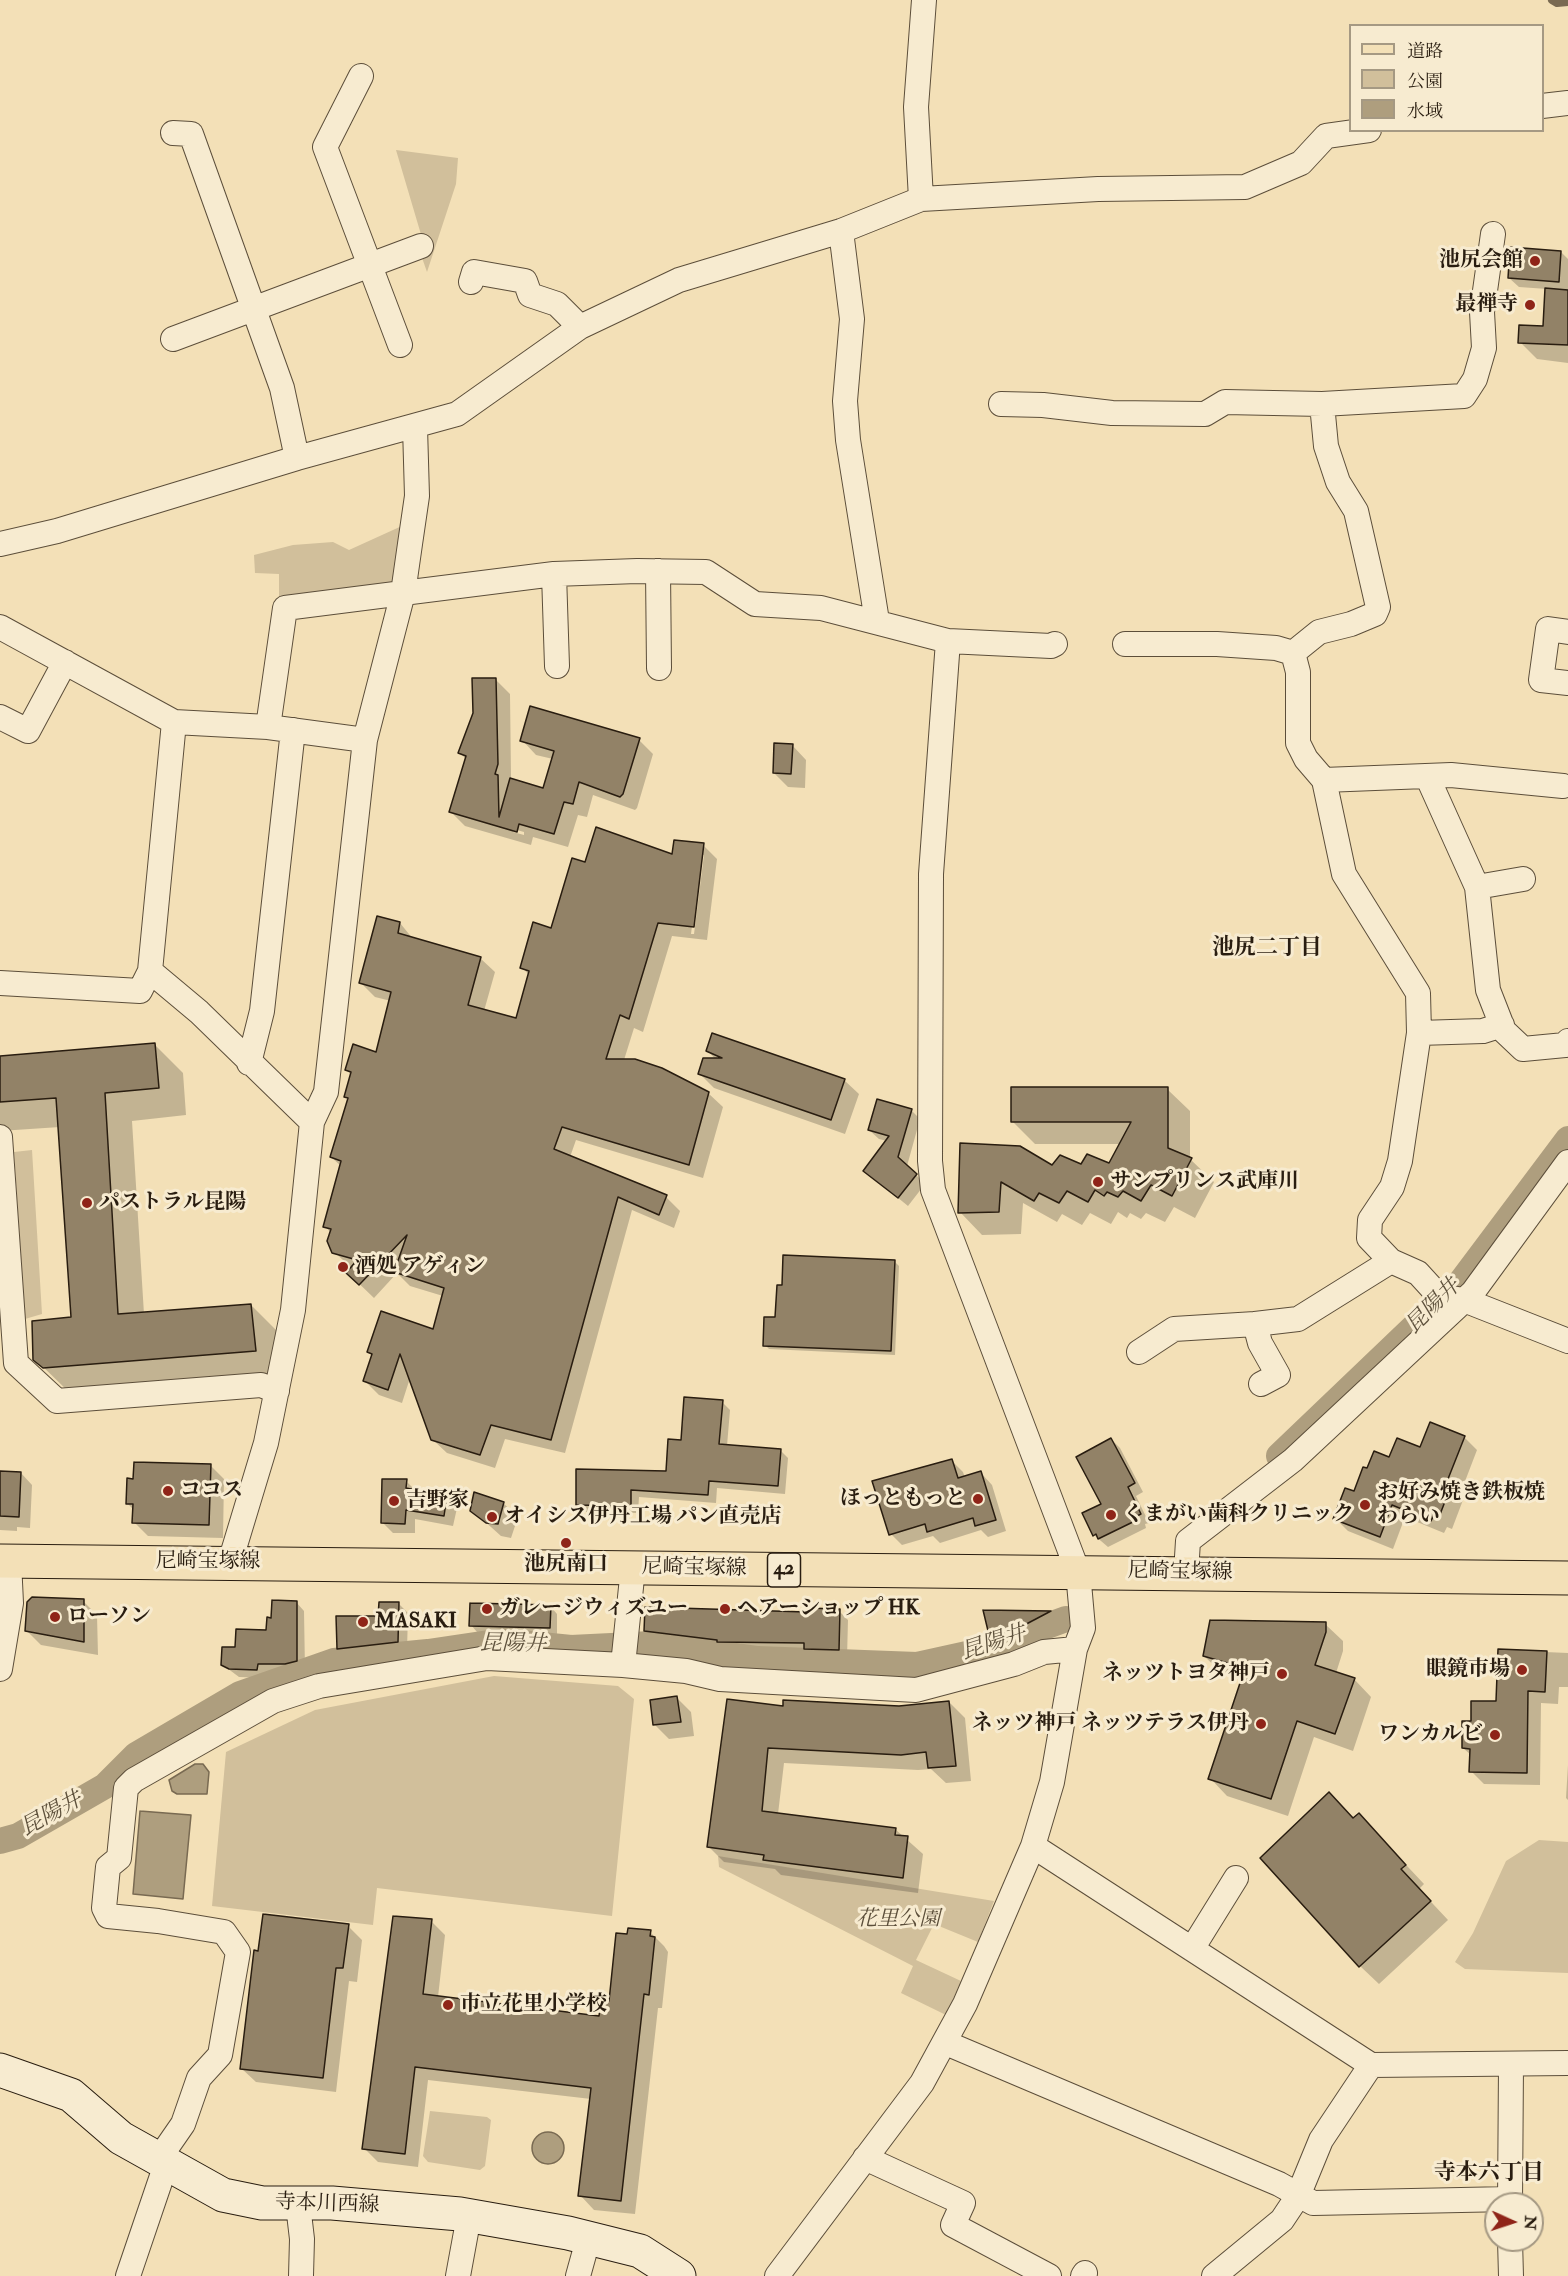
<!DOCTYPE html>
<html>
<head>
<meta charset="utf-8">
<style>
	body { margin:0 }
	#map { position:relative; width:1568px; height:2276px; overflow:hidden; background:#f3e0b7; font-family:"IM FELL Double Pica","Noto Serif JP",serif }
	canvas { display:block }
	.legend { position:absolute; left:1349px; top:24px; width:195px; height:108px; box-sizing:border-box; background:#f7ebd0; border:2px solid #a59983; margin:0; padding:8px 10px; list-style:none; font-size:18px; color:#291d10 }
	.legend li { display:flex; align-items:center; gap:12px; height:30px }
	.legend b { width:30px; border:2px solid #a59983 }
	.north { position:absolute; left:1484px; top:2192px; width:60px; height:60px; box-sizing:border-box; background:#f7ebd0; border:2px solid #a59983; border-radius:50%; rotate:93deg; font-size:16px; font-weight:700; line-height:24px; text-align:center; color:#291d10 }
	.north::after { content:''; display:block; margin:auto; width:21px; height:27px; background:#8f2418; clip-path:polygon(50% 0,100% 100%,50% 72%,0 100%) }
</style>
</head>
<body>
<div id="map">
<canvas width="1568" height="2276"></canvas>
<ul class="legend">
<li><b style="height:8px;background:#f3e0b7"></b>道路</li>
<li><b style="height:16px;background:#d1bf9b"></b>公園</li>
<li><b style="height:16px;background:#ae9e7e"></b>水域</li>
</ul>
<div class="north">N</div>
</div>
<script>
const ctx = document.querySelector('canvas').getContext('2d');
ctx.lineJoin = 'round';
function fill(path, color) {
  ctx.fillStyle = color;
  ctx.fill(path, 'evenodd');
}
function shape(rows) {
  const path = new Path2D();
  for (const r of rows) {
    if (r.length === 3) {
      path.moveTo(r[0] + r[2], r[1]);
      path.arc(r[0], r[1], r[2], 0, 2 * Math.PI);
      continue;
    }
    path.moveTo(r[0], r[1]);
    for (let i = 2; i < r.length; i += 2) path.lineTo(r[i], r[i + 1]);
  }
  return path;
}
function stroke(path, color, width, dash) {
  ctx.strokeStyle = color;
  ctx.lineWidth = width;
  ctx.lineCap = dash ? 'butt' : 'round';
  ctx.setLineDash(dash || []);
  ctx.stroke(path);
}
function label(font, color, halo, rows, align = 'center') {
  ctx.font = font + ' "IM FELL Double Pica","Noto Serif JP",serif';
  ctx.lineWidth = 6;
  ctx.setLineDash([]);
  ctx.textBaseline = 'middle';
  ctx.strokeStyle = halo;
  ctx.fillStyle = color;
  for (const [text, x, y, turn = 0] of rows) {
    ctx.save();
    ctx.translate(x, y);
    ctx.rotate((+turn || 0) * Math.PI / 180);
    ctx.textAlign = isNaN(turn) ? turn : align;
    if (halo) ctx.strokeText(text, 0, 0);
    ctx.fillText(text, 0, 0);
    ctx.restore();
  }
}
const green = shape([
	[396,150,458,158,456,184,427,272,420,252,425,248],
	[404,525,398,583,390,589,279,598,279,574,255,573,254,555,293,545,333,542,349,550],
	[32,1150,42,1314,25,1319,14,1152],
	[494,1676,618,1686,634,1699,612,1916,377,1888,373,1925,212,1906,226,1752,315,1710],
	[1539,1840,1568,1842,1568,1973,1465,1969,1455,1962,1473,1933,1506,1861],
	[718,1856,994,1901,978,1942,934,1924,916,1960,961,1981,946,2015,901,1993,913,1966,719,1867],
	[430,2111,487,2117,491,2120,485,2166,480,2170,428,2162,423,2156]
]);
const water = shape([
	[195,1764,203,1764,209,1772,207,1794,177,1794,172,1791,169,1780,195,1764],
	[140,1811,191,1815,183,1899,133,1894,140,1811],
	[548,2148,16]
]);
const shadow = shape([
	[1561,252,1568,259,1568,363,1537,359,1520,342,1544,328,1547,289,1519,287,1509,278],
	[496,680,510,694,511,778,544,790,553,759,536,755,522,740,639,740,653,754,637,808,635,810,593,795,587,817,578,815,568,847,533,837,531,845,465,826,451,812,466,759,460,753],
	[513,829,524,832,524,835,513,832],
	[792,745,806,760,805,788,788,787,774,773],
	[703,845,717,859,707,940,672,936,643,1032,634,1028,624,1060,708,1093,723,1107,703,1178,576,1140,570,1157,666,1197,680,1211,674,1228,632,1210,565,1453,505,1439,495,1468,447,1453,432,1439,410,1378,402,1403,379,1395,365,1381,373,1356,369,1351,434,1331,443,1296,410,1286,397,1273,374,1298,348,1273,352,1268,334,1252,331,1233,325,1226,341,1166,331,1157,349,1100,345,1096,352,1075,346,1070,378,1054,391,1001,375,997,361,983,400,923,413,939,480,958,495,972,484,1011,517,1020,529,975,522,967,552,930,586,864,673,856],
	[701,855,704,855,694,934,691,934],
	[155,1045,183,1073,186,1115,132,1121,144,1314,251,1305,279,1333,283,1378,72,1395,35,1359,72,1318,60,1127,0,1131,0,1057],
	[708,1051,844,1080,859,1094,845,1134,714,1088,700,1074,716,1060],
	[1167,1089,1190,1111,1190,1159,1214,1182,1195,1218,1174,1207,1165,1222,1146,1213,1141,1219,1130,1213,1127,1218,1118,1212,1111,1224,1090,1213,1082,1225,1062,1214,1057,1222,1023,1203,1021,1234,982,1235,960,1212,961,1145,1053,1167,1109,1164,1121,1144,1035,1144,1012,1121],
	[911,1110,920,1119,907,1166,925,1184,908,1206,865,1171,887,1141,879,1139,869,1130],
	[895,1262,899,1266,895,1355,769,1349,765,1345,777,1319],
	[722,1402,730,1410,727,1446,780,1450,788,1458,785,1494,717,1488,716,1503,639,1497,638,1513,585,1512,577,1504,667,1472,682,1441],
	[1464,1437,1477,1450,1459,1497,1463,1500,1452,1529,1447,1527,1444,1533,1405,1517,1393,1549,1348,1531,1335,1518,1368,1470,1390,1459],
	[1111,1439,1120,1448,1143,1492,1136,1496,1149,1523,1145,1524,1146,1528,1108,1547,1094,1535,1103,1505],
	[951,1460,963,1472,965,1478,981,1473,992,1485,1006,1531,988,1537,981,1530,940,1543,933,1536,902,1545,891,1534],
	[210,1465,224,1479,223,1538,148,1536,134,1522,134,1510,127,1503],
	[0,1472,21,1473,32,1485,30,1528,17,1527,17,1531,0,1530],
	[406,1481,416,1491,446,1498,457,1508,453,1526,415,1519,415,1533,393,1533,383,1523],
	[503,1503,518,1517,511,1538,501,1536,472,1510],
	[83,1601,97,1615,98,1655,41,1645,27,1631],
	[296,1602,304,1611,305,1670,266,1672,265,1678,239,1677,223,1665,236,1649,268,1632,273,1619],
	[399,1604,408,1613,407,1651,348,1658,338,1649],
	[551,1607,557,1614,557,1634,477,1632,471,1625],
	[839,1611,848,1620,847,1658,815,1657,809,1651,727,1650,724,1647,654,1639,646,1630],
	[985,1612,1050,1612,1058,1620,1024,1639,999,1644,990,1634],
	[1325,1624,1343,1641,1343,1651,1336,1673,1354,1679,1371,1697,1353,1751,1314,1737,1288,1816,1227,1796,1210,1778,1243,1679,1222,1673,1204,1656],
	[1500,1650,1568,1653,1568,1687,1559,1687,1558,1704,1541,1703,1540,1785,1484,1784,1471,1771,1471,1755,1463,1748,1473,1723,1498,1702],
	[677,1698,691,1712,694,1736,669,1739,655,1725],
	[949,1702,965,1718,971,1781,946,1783,931,1769,918,1770,784,1763,778,1814,895,1829,923,1854,918,1893,781,1875,775,1869,724,1862,708,1846,784,1708,899,1708],
	[1568,1765,1568,1800,1566,1798],
	[1354,1819,1377,1834,1424,1884,1419,1889,1448,1920,1379,1984,1360,1966],
	[431,1921,445,1935,438,1997,600,2017,610,2003,629,1936,650,1932,664,1946,668,1952,662,2008,658,2008,635,2214,594,2210,580,2195,591,2099,428,2080,418,2167,378,2162,364,2148],
	[348,1926,362,1940,357,1982,349,1981,336,2092,256,2082,241,2068]
]);
const stream = shape([
	[1552,0,1557,3,1568,2]
]);
const canal = shape([
	[1279,1456,1460,1283,1568,1139],
	[0,1841,18,1836,105,1786,136,1755,240,1694,334,1661,428,1652,502,1641,571,1648,652,1644,758,1659,917,1665,976,1652,1066,1619]
]);
const building = shape([
	[1510,247,1561,251,1559,282,1508,278,1510,247],
	[1545,288,1568,290,1568,345,1518,343,1519,325,1543,326,1545,288],
	[472,678,496,678,498,764,495,774,498,775,499,817,510,778,543,788,554,751,520,741,530,706,640,738,623,794,620,797,579,782,573,804,564,802,554,834,519,824,517,832,449,812,466,756,458,753,473,713,472,678],
	[774,743,793,744,791,774,773,773,774,743],
	[596,827,672,854,674,840,704,843,694,927,658,923,629,1019,620,1015,606,1059,635,1059,662,1068,709,1092,689,1165,562,1127,554,1149,667,1195,659,1215,618,1197,551,1440,491,1425,480,1455,431,1440,400,1354,388,1390,363,1381,372,1354,367,1352,381,1311,433,1329,444,1288,394,1272,407,1235,359,1285,346,1273,357,1260,332,1253,327,1241,331,1229,323,1227,341,1161,330,1157,348,1098,344,1097,351,1072,345,1070,353,1044,376,1052,391,992,359,983,377,916,400,922,398,933,481,957,468,1005,516,1018,529,971,520,968,533,922,551,928,572,858,585,862,596,827],
	[712,1033,845,1079,831,1120,698,1074,703,1058,722,1058,706,1051,712,1033],
	[155,1043,159,1088,105,1093,118,1314,251,1304,256,1351,43,1368,33,1360,32,1321,71,1317,56,1098,0,1102,0,1056,155,1043],
	[1011,1087,1168,1087,1168,1148,1192,1158,1172,1196,1151,1185,1141,1201,1123,1191,1118,1197,1107,1192,1104,1196,1095,1190,1088,1202,1067,1191,1059,1203,1039,1193,1034,1201,1001,1182,999,1212,958,1213,960,1143,1020,1146,1052,1165,1060,1155,1081,1164,1087,1154,1109,1163,1131,1122,1011,1122,1011,1087],
	[877,1099,912,1109,898,1157,917,1174,898,1198,863,1171,889,1136,868,1130,877,1099],
	[783,1255,895,1260,891,1351,763,1346,764,1317,775,1317,777,1285,782,1285,783,1255],
	[684,1397,723,1400,719,1444,781,1449,778,1486,709,1481,708,1495,631,1490,631,1506,576,1505,576,1469,666,1471,668,1439,681,1440,684,1397],
	[1430,1422,1465,1436,1446,1484,1451,1486,1439,1517,1434,1515,1431,1521,1392,1505,1380,1537,1333,1519,1345,1488,1354,1491,1363,1467,1367,1468,1374,1451,1389,1457,1397,1438,1420,1447,1430,1422],
	[1111,1438,1135,1483,1128,1487,1141,1514,1137,1516,1139,1519,1098,1539,1096,1534,1093,1536,1082,1513,1101,1504,1076,1457,1111,1438],
	[952,1459,958,1478,981,1471,996,1520,975,1526,973,1518,927,1532,925,1524,889,1535,872,1481,952,1459],
	[134,1462,211,1464,209,1525,132,1523,133,1504,126,1504,127,1478,133,1479,134,1462],
	[0,1471,21,1472,19,1517,0,1516,0,1471],
	[382,1479,407,1479,406,1488,447,1496,444,1516,406,1510,405,1524,381,1523,382,1479],
	[474,1492,504,1502,498,1524,486,1523,470,1511,474,1492],
	[32,1597,84,1599,84,1642,25,1631,27,1602,32,1597],
	[272,1600,297,1601,297,1661,285,1664,258,1664,257,1670,229,1669,221,1665,222,1647,235,1647,236,1629,266,1630,267,1617,271,1618,272,1600],
	[379,1602,399,1602,398,1642,337,1649,336,1616,378,1616,379,1602],
	[470,1603,551,1605,550,1628,469,1626,470,1603],
	[645,1607,806,1612,806,1608,840,1609,839,1650,804,1649,804,1643,717,1642,717,1640,644,1631,645,1607],
	[983,1610,1051,1611,1015,1630,989,1635,983,1610],
	[1210,1620,1326,1622,1326,1632,1315,1665,1355,1678,1335,1734,1297,1721,1271,1799,1208,1779,1245,1668,1203,1656,1210,1620],
	[1498,1649,1547,1651,1545,1692,1528,1691,1527,1773,1469,1772,1470,1749,1462,1748,1462,1721,1471,1721,1471,1701,1496,1701,1498,1649],
	[677,1696,681,1722,653,1725,650,1700,677,1696],
	[727,1699,783,1706,783,1700,899,1706,949,1701,956,1766,928,1768,926,1752,901,1755,768,1748,762,1811,896,1828,895,1835,908,1836,903,1878,763,1860,764,1855,707,1847,727,1699],
	[1329,1792,1353,1818,1359,1813,1406,1865,1401,1869,1431,1901,1359,1967,1260,1858,1329,1792],
	[263,1914,349,1924,343,1968,336,1968,323,2078,240,2069,254,1950,258,1951,263,1914],
	[393,1916,432,1919,423,1994,599,2016,601,2001,609,2001,616,1933,627,1934,628,1928,651,1930,650,1936,655,1937,649,1995,644,1994,621,2201,578,2196,591,2088,415,2067,405,2154,362,2149,393,1916]
]);
const street = shape([
	[361,76,325,147,400,345],
	[1542,106,1568,103],
	[173,133,191,134,282,388,297,458],
	[921,199,916,107,924,0],
	[841,231,852,319,845,401,848,440,877,621],
	[471,282,474,272,525,281,530,295,557,304,580,327],
	[173,339,421,246],
	[1001,404,1043,405,1112,413,1205,414,1225,402,1322,404,1464,396,1475,379,1484,348,1482,312,1493,234],
	[0,544,57,531,297,458,457,414,580,327,679,280,841,231,921,199,1098,189,1245,187,1301,163,1326,136,1369,130],
	[658,571,659,668],
	[554,574,557,666],
	[0,627,174,722,150,971,199,1012,312,1122],
	[1568,632,1548,629,1541,680,1568,683],
	[948,641,1051,646,1055,644],
	[1125,644,1217,644,1276,648,1293,653,1298,672,1298,743,1306,759,1324,780,1344,874,1418,993,1419,1033,1400,1161,1392,1187,1370,1220,1369,1238,1391,1261,1418,1273,1439,1296,1464,1300,1568,1341],
	[1293,653,1319,632,1351,624,1375,614,1378,607,1356,511,1338,482,1326,446,1322,404],
	[0,717,28,731,65,662],
	[174,722,268,727,365,740],
	[268,727,285,608,403,593,554,574,637,571,706,572,755,604,821,608,948,641,931,874,930,1161,933,1190,1078,1572,1083,1628,1075,1649,1052,1782,1033,1846,965,2004,922,2083,777,2276],
	[1427,776,1477,887,1488,990,1504,1031,1523,1049,1565,1045,1568,1041],
	[1324,780,1451,775,1563,786],
	[1477,887,1523,879],
	[0,983,140,991,150,971],
	[1419,1033,1483,1031,1502,1025],
	[249,1063,262,1011,293,730],
	[0,1137,16,1363,57,1401,261,1385,277,1391],
	[1255,1324,1298,1319,1391,1261],
	[1139,1352,1174,1329,1255,1324,1260,1343,1278,1375,1261,1384],
	[230,1562,266,1443,293,1310,312,1122,326,1092,365,740,403,593,410,544,417,496,415,427],
	[1186,1573,1188,1541,1293,1460,1473,1292,1568,1162],
	[623,1665,633,1568],
	[0,1669,11,1603,9,1561],
	[1033,1846,1371,2065,1568,2063],
	[1192,1949,1236,1878],
	[946,2043,1279,2184,1313,2203,1510,2199],
	[865,2158,963,2203,953,2225,1049,2276],
	[1510,2204,1511,2065],
	[298,2205,302,2239,301,2276],
	[1510,2240,1511,2276],
	[128,2276,163,2173,165,2150,183,2124,199,2078,220,2055,238,1952,224,1932,158,1921,108,1916,104,1908,108,1867,119,1858,126,1788,134,1780,273,1701,319,1686,487,1658,623,1665,686,1671,720,1679,916,1690,1014,1664,1044,1652,1075,1649],
	[458,2276,469,2216],
	[578,2276,588,2240],
	[1083,2276,1085,2273],
	[1214,2276,1282,2220,1298,2196,1321,2140,1371,2065]
]);
const secondary = shape([
	[0,2070,71,2095,121,2138,223,2195,262,2203,332,2203,460,2214,568,2233,640,2251,679,2276]
]);
const primary = shape([
	[0,1561,1568,1578]
]);
const markers = [
	[1535,261,6,"#8f2418"],
	[1530,305,6,"#8f2418"],
	[1098,1182,6,"#8f2418"],
	[87,1203,6,"#8f2418"],
	[343,1267,6,"#8f2418"],
	[168,1491,6,"#8f2418"],
	[978,1499,6,"#8f2418"],
	[394,1501,6,"#8f2418"],
	[1365,1505,6,"#8f2418"],
	[1111,1515,6,"#8f2418"],
	[492,1517,6,"#8f2418"],
	[566,1543,6,"#8f2418"],
	[487,1609,6,"#8f2418"],
	[725,1609,6,"#8f2418"],
	[55,1617,6,"#8f2418"],
	[363,1622,6,"#8f2418"],
	[1522,1670,6,"#8f2418"],
	[1282,1674,6,"#8f2418"],
	[1261,1724,6,"#8f2418"],
	[1495,1735,6,"#8f2418"],
	[448,2005,6,"#8f2418"]
];
const shields = [
	[784,1570,33]
];
const shieldNames = [
	["42",784,1570]
];
const poiNames = [
	["池尻会館",1523,261,"right"],
	["最禅寺",1518,305,"right"],
	["サンプリンス武庫川",1110,1182],
	["パストラル昆陽",99,1203],
	["酒処 アゲィン",355,1267],
	["ココス",180,1491],
	["お好み焼き鉄板焼",1377,1493],
	["わらい",1377,1517],
	["ほっともっと",966,1499,"right"],
	["吉野家",406,1501],
	["くまがい歯科クリニック",1123,1515],
	["オイシス伊丹工場 パン直売店",504,1517],
	["池尻南口",566,1565,"center"],
	["ガレージウィズユー",499,1609],
	["ヘアーショップ HK",737,1609],
	["ローソン",67,1617],
	["MASAKI",375,1622],
	["眼鏡市場",1510,1670,"right"],
	["ネッツトヨタ神戸",1270,1674,"right"],
	["ネッツ神戸 ネッツテラス伊丹",1249,1724,"right"],
	["ワンカルビ",1483,1735,"right"],
	["市立花里小学校",460,2005]
];
const streetNames = [
	["尼崎宝塚線",208,1562],
	["尼崎宝塚線",694,1569,1],
	["尼崎宝塚線",1180,1573,1],
	["寺本川西線",327,2205,2]
];
const parkNames = [
	["花里公園",898,1920]
];
const neighbourhoodNames = [
	["池尻二丁目",1267,949],
	["寺本六丁目",1489,2174]
];
const waterNames = [
	["昆陽井",1434,1307,-45],
	["昆陽井",994,1644,-18],
	["昆陽井",513,1645,1],
	["昆陽井",52,1815,-29]
];
fill(green, '#d1bf9b');
fill(water, '#ae9e7e');
stroke(water, '#796a52', 1.5);
fill(shadow, '#0003');
stroke(stream, '#796a52', 8);
stroke(canal, '#ae9e7e', 26);
fill(building, '#928267');
stroke(building, '#291d10', 1.5);
stroke(street, '#5c4e3a', 26);
stroke(secondary, '#291d10', 35);
stroke(primary, '#291d10', 35);
stroke(street, '#f7ebd0', 24);
stroke(secondary, '#f7ebd0', 33);
stroke(primary, '#f3e0b7', 33);
for (const [x, y, r, color] of markers) {
  const dot = new Path2D();
  dot.arc(x, y, r, 0, 2 * Math.PI);
  ctx.fillStyle = color;
  ctx.fill(dot);
  stroke(dot, '#f7ebd0', 2);
}
for (const [x, y, w] of shields) {
  const box = new Path2D();
  box.roundRect(x - w / 2, y - 17, w, 34, 4.5);
  ctx.fillStyle = '#f7ebd0';
  ctx.fill(box);
  stroke(box, '#291d10', 1.5);
}
label('bold 20px', '#291d10', null, shieldNames);
label('bold 21px', '#291d10', '#f7ebd0', poiNames, 'left');
label('21px', '#291d10', '#f7ebd0', streetNames);
label('italic 21px', '#5b4e3a', '#f7ebd0', parkNames);
label('bold 22px', '#291d10', '#f7ebd0', neighbourhoodNames);
label('italic 22px', '#5e513c', '#f7ebd0', waterNames);
</script>
</body>
</html>
